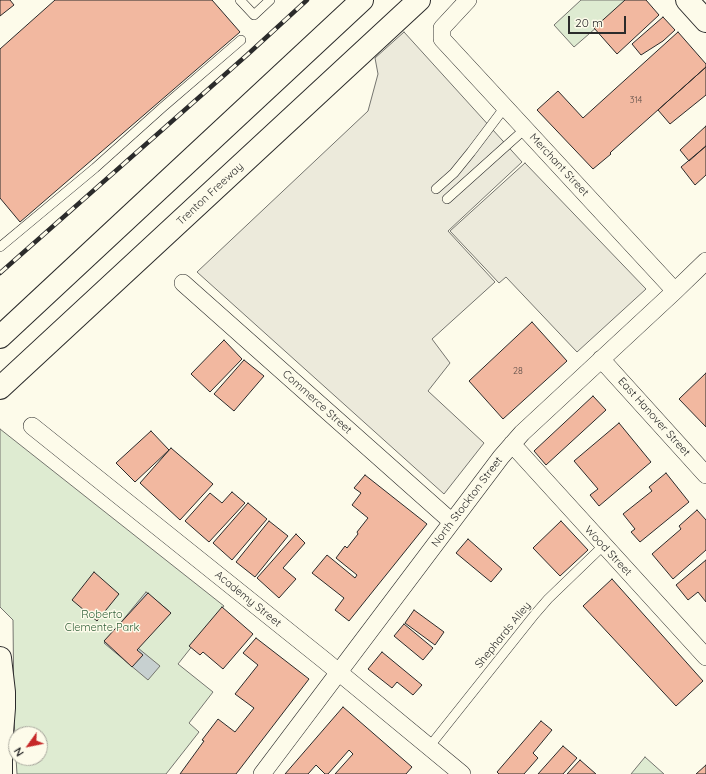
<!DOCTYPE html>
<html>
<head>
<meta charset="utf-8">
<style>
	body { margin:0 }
	#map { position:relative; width:706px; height:774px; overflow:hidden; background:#fdfbea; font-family:Quicksand,sans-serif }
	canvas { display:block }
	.north { position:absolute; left:8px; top:726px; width:40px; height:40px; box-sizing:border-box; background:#fdfbea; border:1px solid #a9a89e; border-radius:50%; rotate:237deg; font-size:11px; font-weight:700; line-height:16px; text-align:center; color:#2b2b2b }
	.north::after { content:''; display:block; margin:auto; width:14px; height:18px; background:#c62828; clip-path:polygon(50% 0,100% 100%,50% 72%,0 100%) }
	.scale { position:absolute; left:568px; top:16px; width:58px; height:18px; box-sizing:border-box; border:2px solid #2b2b2b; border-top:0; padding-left:5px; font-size:12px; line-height:14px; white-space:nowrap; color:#2b2b2b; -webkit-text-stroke:3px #fdfbea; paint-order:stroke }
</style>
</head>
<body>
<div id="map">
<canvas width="706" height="774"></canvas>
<div class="north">N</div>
<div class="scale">20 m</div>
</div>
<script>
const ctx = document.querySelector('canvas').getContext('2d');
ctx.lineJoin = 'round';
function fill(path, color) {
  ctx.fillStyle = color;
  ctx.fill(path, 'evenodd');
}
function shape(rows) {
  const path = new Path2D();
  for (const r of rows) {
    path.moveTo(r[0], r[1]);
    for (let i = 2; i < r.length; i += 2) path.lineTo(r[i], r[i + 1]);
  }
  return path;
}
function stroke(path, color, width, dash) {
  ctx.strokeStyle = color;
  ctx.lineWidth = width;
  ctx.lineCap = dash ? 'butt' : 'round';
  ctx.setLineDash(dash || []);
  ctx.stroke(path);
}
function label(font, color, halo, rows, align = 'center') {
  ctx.font = font + ' Quicksand,sans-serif';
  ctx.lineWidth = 3;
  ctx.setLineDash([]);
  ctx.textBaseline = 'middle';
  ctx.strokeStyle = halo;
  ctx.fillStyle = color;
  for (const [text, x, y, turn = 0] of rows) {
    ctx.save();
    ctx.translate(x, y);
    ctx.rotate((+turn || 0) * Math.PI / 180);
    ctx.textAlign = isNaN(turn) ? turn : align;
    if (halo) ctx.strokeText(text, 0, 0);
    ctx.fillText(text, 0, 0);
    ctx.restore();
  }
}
const green = shape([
	[581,0,628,0,574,47,554,25,581,0],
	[0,429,224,606,178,664,213,692,189,723,199,732,166,774,17,774,16,758,40,758,40,734,16,734,16,751,14,720,13,620,0,607,0,429],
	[645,757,664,774,631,774,645,757]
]);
const parking = shape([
	[404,32,522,162,448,231,495,282,432,339,450,363,428,391,484,443,444,494,197,272,368,111,378,74,375,58,404,32],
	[525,163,646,289,577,352,506,277,499,283,450,231,525,163]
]);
const water = shape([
	[146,592,169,611,138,648,160,666,148,680,104,643,146,592]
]);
const building = shape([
	[0,0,10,0,14,5,0,16,0,0],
	[55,0,212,0,240,32,20,222,0,198,0,49,55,0],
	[625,0,646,0,659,15,617,54,594,28,625,0],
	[663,17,675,30,663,41,641,55,632,44,663,17],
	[678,32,706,64,706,67,612,151,610,153,611,154,593,169,537,110,558,91,583,118,678,32],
	[706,67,706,95,670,124,658,110,706,67],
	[706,126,706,146,689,161,680,150,706,126],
	[706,146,706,175,695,185,681,167,706,146],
	[532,322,567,361,503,419,469,381,532,322],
	[224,340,242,359,210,392,191,374,224,340],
	[244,360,264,376,234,411,214,394,244,360],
	[706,373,706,427,679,399,706,373],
	[593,396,606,410,546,465,534,451,593,396],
	[619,423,651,462,599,506,590,495,598,489,574,461,619,423],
	[151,431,169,450,135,482,116,463,151,431],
	[171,448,213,484,180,520,140,483,171,448],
	[666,473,689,502,640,542,631,532,635,529,623,514,652,491,649,487,666,473],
	[365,475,427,524,349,621,335,610,344,598,312,573,327,555,355,578,357,575,336,558,345,546,347,548,358,534,357,532,368,518,352,505,361,493,354,488,365,475],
	[232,492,245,503,209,542,185,521,210,493,222,503,232,492],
	[248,503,267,519,232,560,213,543,248,503],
	[697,510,706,520,706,550,673,579,652,554,681,529,679,526,697,510],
	[269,521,288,536,255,577,236,562,269,521],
	[561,521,588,550,560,576,533,548,561,521],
	[296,534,305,543,283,568,296,579,279,598,257,578,296,534],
	[468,539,502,569,491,582,456,553,468,539],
	[706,560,706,602,698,592,688,600,676,585,706,560],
	[94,572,119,594,97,621,72,600,94,572],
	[612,579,703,681,676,706,583,606,612,579],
	[148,593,171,613,137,650,143,655,132,667,104,641,148,593],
	[222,607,253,634,223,669,203,652,200,655,189,646,222,607],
	[414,610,444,632,435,645,405,623,414,610],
	[404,624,433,648,423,660,394,636,404,624],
	[256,638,309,679,236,774,180,774,204,741,202,740,218,719,235,732,254,708,235,694,258,665,243,653,256,638],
	[382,652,422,685,413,695,397,682,392,688,368,669,382,652],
	[343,707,412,767,406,774,335,774,353,754,349,750,328,774,325,774,316,765,308,774,285,774,343,707],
	[541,721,552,730,533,753,538,758,524,774,499,774,497,772,541,721],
	[563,746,577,758,563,774,538,774,563,746],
	[580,760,596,774,567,774,580,760],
	[706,765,706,774,696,774,706,765]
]);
const lane = shape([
	[240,0,254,15,270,0],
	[436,189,454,173,471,152,505,107],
	[447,199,525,129],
	[0,247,95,168,163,107,241,40],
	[429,747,535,614,548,599,603,546]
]);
const street = shape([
	[468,0,442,28,442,39,675,291],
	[183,283,452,522],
	[601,359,706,475],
	[32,426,324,660,462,774],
	[512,444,706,657],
	[262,774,501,457,522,433,675,291,706,261]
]);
const secondary = shape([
	[687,0,706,21]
]);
const highway = shape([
	[0,337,362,0],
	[0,388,419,0],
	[0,658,4,692,4,708,0,715],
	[1,774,1,745,4,708]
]);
const rail = shape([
	[0,273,247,55,307,0]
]);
const numberNames = [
	["314",636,100],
	["28",518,371]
];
const streetNames = [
	["Merchant Street",559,165,47],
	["Trenton Freeway",210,194,-43],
	["Commerce Street",317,402,42],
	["East Hanover Street",654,417,48],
	["North Stockton Street",467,502,-53],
	["Wood Street",608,551,47],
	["Academy Street",248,599,39],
	["Shephards Alley",503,635,-51]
];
const parkNames = [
	["Roberto",102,615],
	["Clemente Park",102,628]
];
fill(green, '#deebd1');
stroke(green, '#74746e', 1);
fill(parking, '#eceadb');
stroke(parking, '#74746e', 1);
fill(water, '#c7d0d0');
stroke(water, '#74746e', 1);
fill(building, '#f2b8a0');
stroke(building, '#2b2b2b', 1);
stroke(lane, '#2b2b2b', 10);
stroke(street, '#2b2b2b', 18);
stroke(secondary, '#2b2b2b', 24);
stroke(highway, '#2b2b2b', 24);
stroke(lane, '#fdfbea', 9);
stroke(street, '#fdfbea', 17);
stroke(secondary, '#fdfbea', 22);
stroke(highway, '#fdfbea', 22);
stroke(rail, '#2b2b2b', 4.5);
stroke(rail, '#fdfbea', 3, [9]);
label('9px', '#5d4e48', null, numberNames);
label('11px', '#2b2b2b', '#fdfbea', streetNames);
label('11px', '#34623c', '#fdfbea', parkNames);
</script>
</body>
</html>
